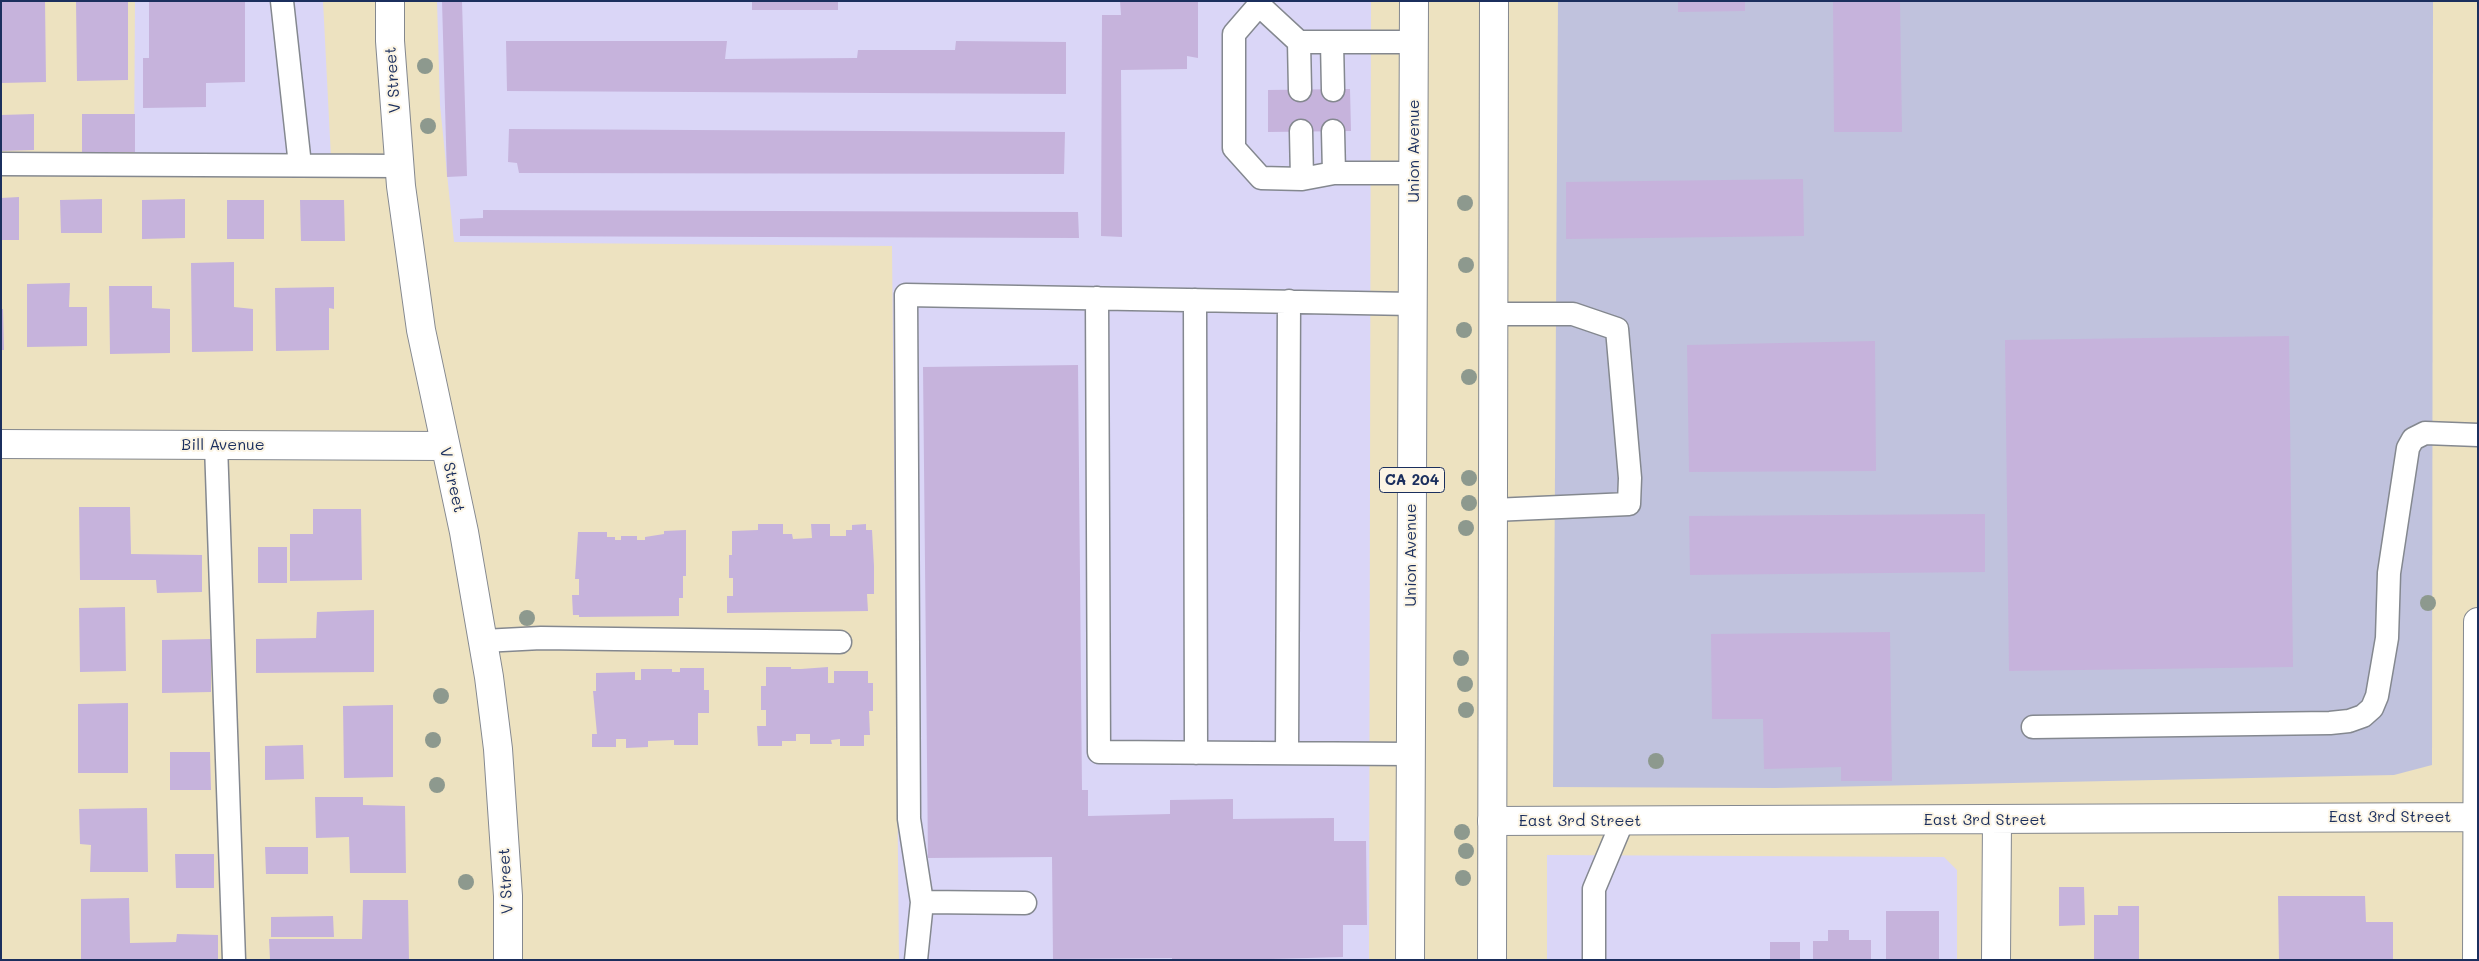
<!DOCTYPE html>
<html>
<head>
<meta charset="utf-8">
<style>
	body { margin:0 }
	#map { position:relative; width:2479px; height:961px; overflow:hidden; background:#ede2c0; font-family:Mali,sans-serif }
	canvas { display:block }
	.frame { position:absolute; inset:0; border:2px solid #1b2f5e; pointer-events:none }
</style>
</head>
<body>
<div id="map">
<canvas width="2479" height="961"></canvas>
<div class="frame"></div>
</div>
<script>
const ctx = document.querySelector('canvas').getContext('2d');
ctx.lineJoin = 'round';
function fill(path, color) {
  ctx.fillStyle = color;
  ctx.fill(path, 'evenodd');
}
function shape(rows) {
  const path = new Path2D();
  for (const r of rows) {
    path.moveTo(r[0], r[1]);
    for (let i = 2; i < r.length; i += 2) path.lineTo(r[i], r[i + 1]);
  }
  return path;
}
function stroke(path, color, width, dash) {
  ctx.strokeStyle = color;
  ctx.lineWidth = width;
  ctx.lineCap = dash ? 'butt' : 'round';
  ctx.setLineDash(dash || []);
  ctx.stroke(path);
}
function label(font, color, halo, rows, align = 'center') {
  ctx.font = font + ' Mali,sans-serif';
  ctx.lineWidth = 4;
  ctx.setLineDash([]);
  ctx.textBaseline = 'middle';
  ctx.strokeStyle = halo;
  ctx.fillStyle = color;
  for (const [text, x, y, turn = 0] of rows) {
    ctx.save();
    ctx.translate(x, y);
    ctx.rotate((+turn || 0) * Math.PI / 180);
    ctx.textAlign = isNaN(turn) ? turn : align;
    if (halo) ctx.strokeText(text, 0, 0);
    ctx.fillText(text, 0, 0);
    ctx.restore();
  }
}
const built = shape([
	[135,1,323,1,331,158,134,156],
	[437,1,1371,1,1369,960,899,960,892,246,454,242,440,105],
	[1547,855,1944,857,1957,870,1957,960,1547,960]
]);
const industrial = shape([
	[1558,1,2433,1,2432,765,2394,775,1775,788,1553,787]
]);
const building = shape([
	[1,1,45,1,46,82,1,83],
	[76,1,128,1,128,80,77,81],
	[149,1,245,1,245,82,206,83,206,107,143,108,143,58,149,58],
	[442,1,462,1,467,176,447,177],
	[752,1,838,1,838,10,752,10],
	[1120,1,1198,1,1198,58,1187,56,1187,69,1121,70,1122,237,1101,236,1102,15,1121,15],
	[1678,1,1745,1,1745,11,1678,12],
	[1833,1,1900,1,1902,132,1834,132],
	[506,41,727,41,725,59,857,58,858,50,955,50,956,41,1066,42,1066,94,507,91],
	[1350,89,1351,131,1268,132,1268,90],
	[34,114,34,150,1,151,1,115],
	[82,114,135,114,135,152,82,152],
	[509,129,1065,132,1064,174,519,173,517,163,508,162],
	[1803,179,1804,236,1566,239,1566,182],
	[19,197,19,240,1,240,1,198],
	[102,199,102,233,61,233,60,200],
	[185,199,185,238,142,239,142,200],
	[227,200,264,200,264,239,227,239],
	[300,200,344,200,345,241,301,241],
	[483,210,1078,212,1079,238,460,236,460,219,483,218],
	[234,262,234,307,253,309,253,351,192,352,191,263],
	[70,283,69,307,87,307,87,346,27,347,27,284],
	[109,286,152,286,152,308,170,309,170,353,110,354],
	[334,287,334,309,329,308,329,350,276,351,275,288],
	[1,309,3,309,4,350,1,350],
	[2289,336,2293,667,2009,671,2005,340],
	[1875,341,1876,471,1689,472,1687,345],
	[1078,365,1082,790,1088,790,1088,816,1170,814,1170,800,1233,799,1233,819,1334,818,1334,841,1366,841,1367,925,1343,925,1343,957,1236,960,1172,960,1172,958,1053,959,1052,857,928,858,923,367],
	[79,507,130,507,131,554,202,555,202,592,157,593,156,580,80,580],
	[313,509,361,509,362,580,290,581,290,534,313,534],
	[1985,514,1985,572,1690,575,1689,516],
	[758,524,783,524,783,534,792,534,793,539,812,538,811,524,830,524,830,536,846,536,846,530,852,530,852,525,866,524,866,530,872,530,874,566,874,594,867,594,868,611,727,613,727,596,733,596,733,578,729,578,729,555,732,555,732,531,758,530],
	[686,530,686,576,683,576,683,598,679,598,679,616,579,617,579,615,573,615,572,595,579,595,579,579,575,579,578,532,607,532,607,537,615,537,615,540,621,540,621,536,637,536,637,540,645,540,645,537,664,534,664,531],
	[258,547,287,547,287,583,258,583],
	[125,607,126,671,80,672,79,608],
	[374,610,374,672,256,673,256,639,316,638,317,612],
	[1890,632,1892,781,1841,781,1841,767,1764,769,1763,719,1712,719,1711,634],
	[211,639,211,692,162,693,162,640],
	[766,667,791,667,791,669,801,669,828,667,828,683,834,683,834,671,868,671,868,683,873,683,873,711,869,711,870,735,864,735,864,746,840,746,840,739,831,740,832,744,810,744,810,734,796,734,796,741,782,741,782,746,758,746,757,726,766,726,766,710,761,710,761,686,766,686],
	[680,668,704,668,704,690,709,690,709,713,698,713,698,745,674,745,674,740,648,741,648,747,626,748,626,739,616,739,616,747,592,747,592,734,597,734,593,691,596,691,596,673,635,672,635,680,641,680,641,669,672,669,672,672,680,672],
	[128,703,128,773,78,773,78,704],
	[393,705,393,777,344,778,343,706],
	[303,745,304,779,265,780,265,746],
	[170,752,210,752,211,790,170,790],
	[315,797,363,797,363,805,405,806,406,873,350,873,349,837,316,838],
	[147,808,148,872,90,872,91,845,80,844,79,809],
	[265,847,308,847,308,874,266,874],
	[175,854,214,854,214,888,176,888],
	[2059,887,2084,887,2085,925,2059,926],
	[2278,896,2365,896,2366,922,2393,922,2393,960,2279,960],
	[129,898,130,943,176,942,177,934,218,935,218,960,81,960,81,899],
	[363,900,408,900,409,960,270,960,269,939,362,939],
	[2118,906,2139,906,2139,960,2094,960,2094,915,2118,915],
	[1886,911,1939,911,1939,960,1886,960],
	[333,916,334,937,271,937,271,917],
	[1828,930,1849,930,1849,940,1871,940,1871,960,1813,960,1813,941,1828,941],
	[1770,942,1800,942,1800,960,1770,960]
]);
const service = shape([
	[282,1,300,165],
	[1259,1,1259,5,1299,42,1414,42],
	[1259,5,1234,34,1234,148,1261,178,1302,179,1334,173,1414,173],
	[1299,42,1300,90],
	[1332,42,1333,90],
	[1301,131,1302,179],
	[1333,131,1334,173],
	[1,164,399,166],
	[1097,298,1099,752,1411,754],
	[1195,300,1196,753],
	[216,445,234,960],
	[1493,510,1629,504,1630,478,1617,329,1573,314,1493,314],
	[483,641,541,638,840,642],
	[2033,727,2330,723,2349,721,2363,716,2372,708,2377,696,2387,638,2389,573,2408,448,2413,439,2425,433,2478,435],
	[1287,753,1289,301],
	[922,902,1025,903],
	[916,960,922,902,909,819,906,295,1413,304],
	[1594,960,1594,889,1623,820]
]);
const minor = shape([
	[390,1,390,41,401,186,421,330,464,532,489,677,498,749,508,896,508,960],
	[1,444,444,446],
	[1492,821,2478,817],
	[1996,960,1997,820],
	[2477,960,2478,622]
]);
const trunk = shape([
	[1410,960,1414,1],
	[1492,960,1494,1]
]);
const trees = [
	[425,66],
	[428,126],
	[1465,203],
	[1466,265],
	[1464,330],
	[1469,377],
	[1469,478],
	[1469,503],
	[1466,528],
	[2428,603],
	[527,618],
	[1461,658],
	[1465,684],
	[441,696],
	[1466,710],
	[433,740],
	[1656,761],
	[437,785],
	[1462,832],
	[1466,851],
	[1463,878],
	[466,882]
];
const shields = [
	[1412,480,65]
];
const shieldNames = [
	["CA 204",1412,480]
];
const streetNames = [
	["V Street",393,80,-94],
	["Union Avenue",1414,151,-90],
	["Bill Avenue",223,445],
	["V Street",452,480,77],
	["Union Avenue",1411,555,-90],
	["East 3rd Street",2390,817],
	["East 3rd Street",1985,820],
	["East 3rd Street",1580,821],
	["V Street",506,881,-93]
];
fill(built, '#dad6f7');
fill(industrial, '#c0c2dd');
fill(building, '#c6b3dc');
stroke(service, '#84888f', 25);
stroke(minor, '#84888f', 30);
stroke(trunk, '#84888f', 30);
stroke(service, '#fff', 22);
stroke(minor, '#fff', 28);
stroke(trunk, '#fff', 28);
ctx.fillStyle = '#8d998e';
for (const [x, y] of trees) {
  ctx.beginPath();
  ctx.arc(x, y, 8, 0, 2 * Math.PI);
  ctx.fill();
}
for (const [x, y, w] of shields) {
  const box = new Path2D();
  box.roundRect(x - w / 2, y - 12.5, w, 25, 4);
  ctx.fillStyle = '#fcf5e5';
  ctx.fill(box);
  stroke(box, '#1b2f5e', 1);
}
label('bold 15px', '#1b2f5e', null, shieldNames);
label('16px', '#1b2f5e', '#fcf5e5', streetNames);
</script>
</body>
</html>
